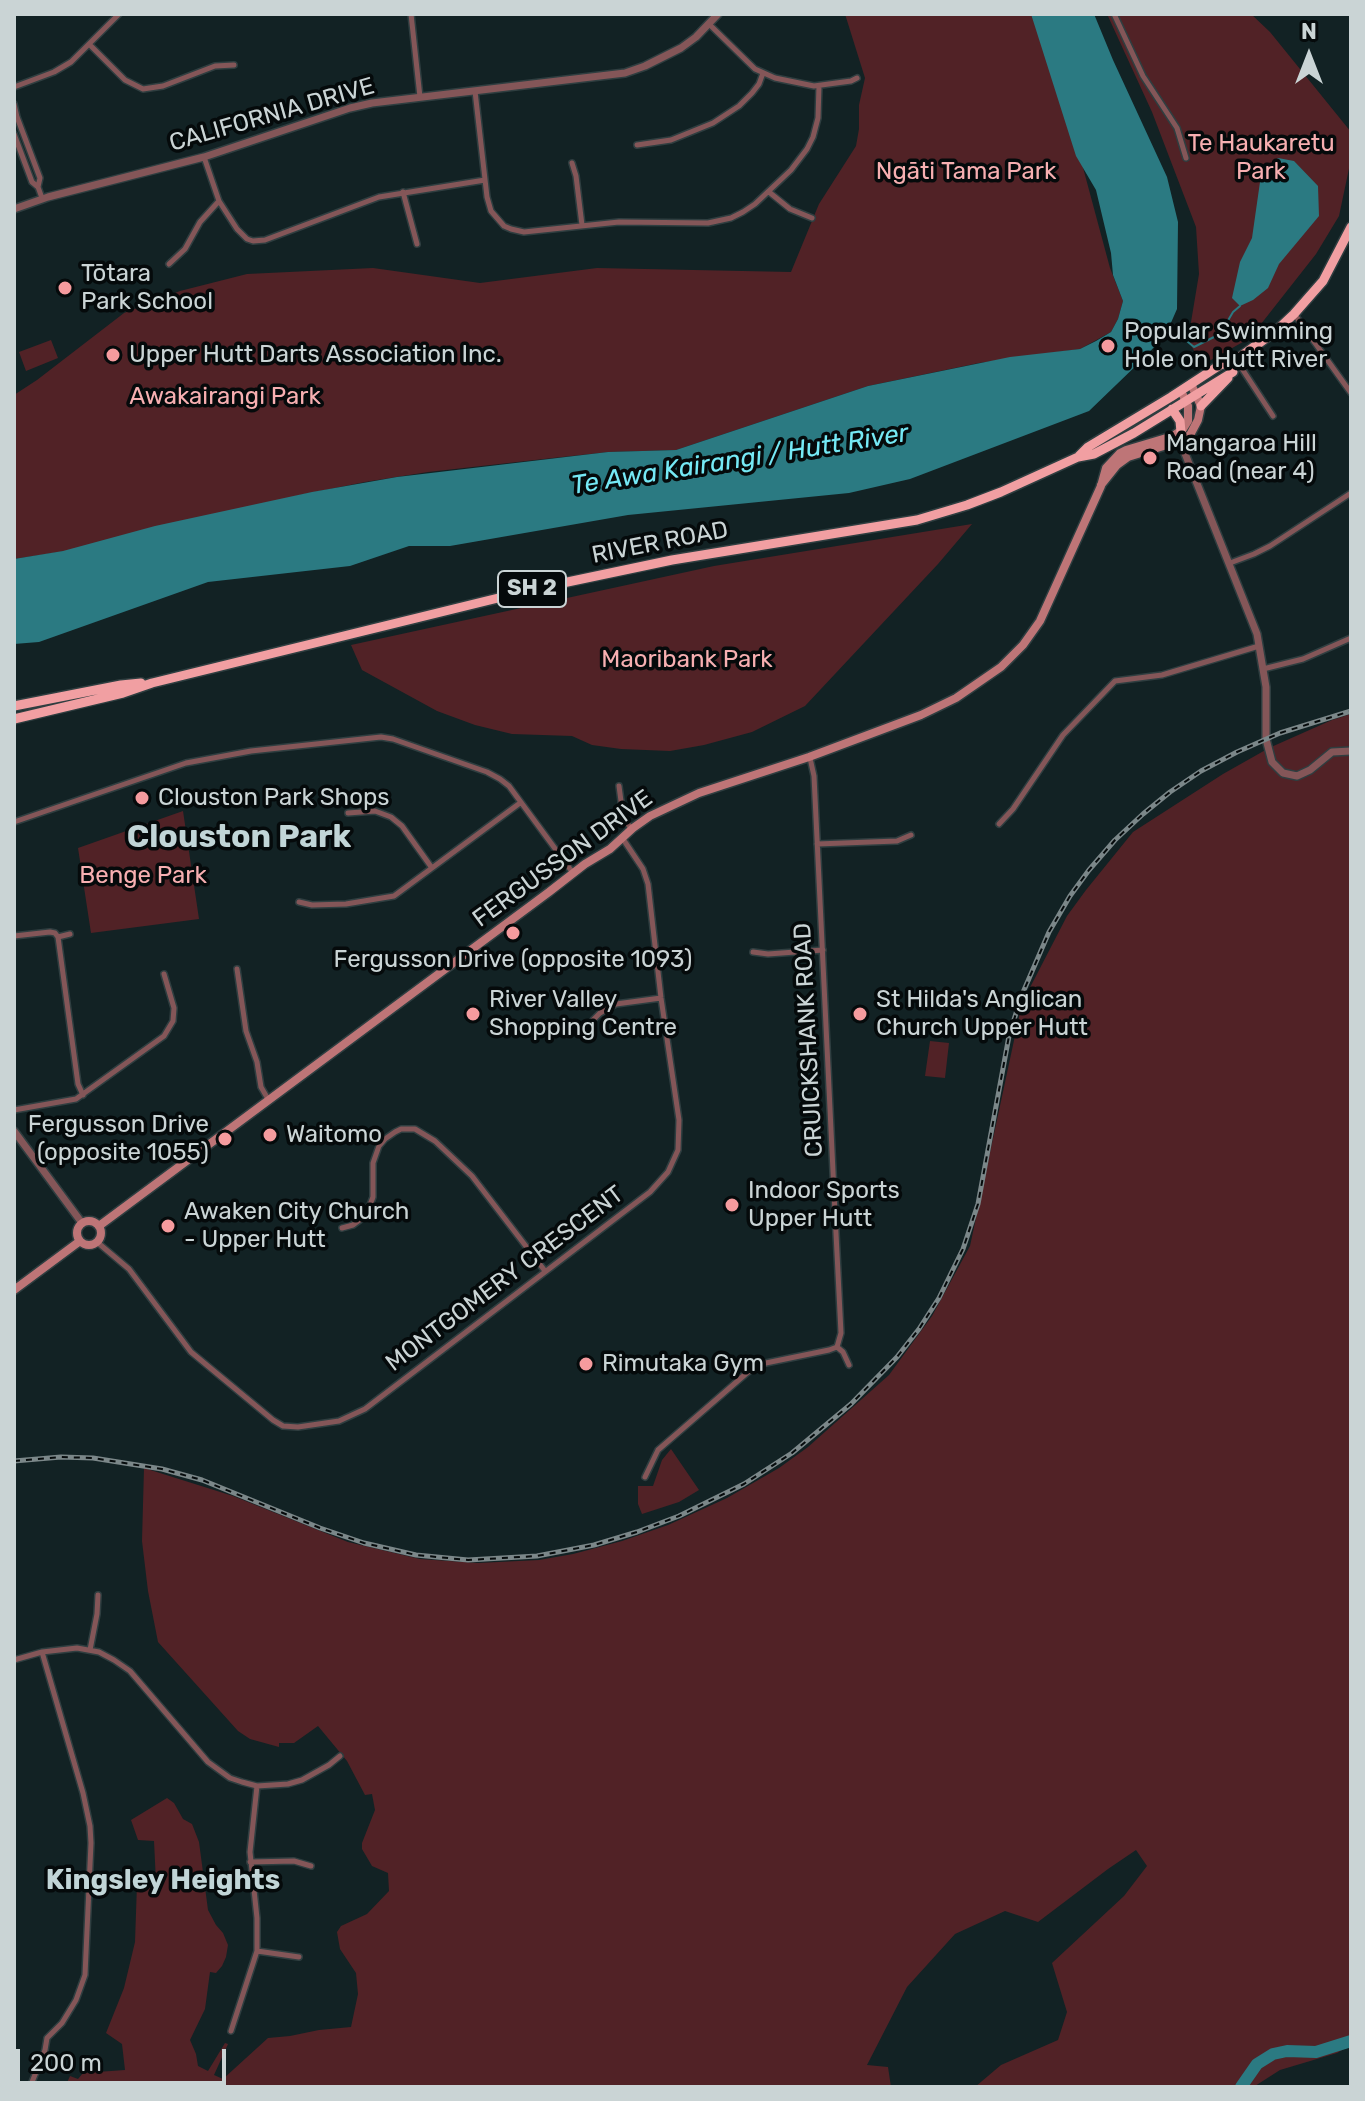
<!DOCTYPE html>
<html>
<head>
<meta charset="utf-8">
<style>
	body { margin:0 }
	#map { position:relative; width:1365px; height:2101px; overflow:hidden; background:#122224; font-family:Rubik,sans-serif }
	canvas { display:block }
	.frame { position:absolute; inset:0; border:16px solid #cad4d5; pointer-events:none }
	.north { position:absolute; left:1269px; top:16px; width:80px; height:80px; -webkit-text-stroke:6px #050a0b; paint-order:stroke; rotate:0deg; font-size:22px; font-weight:700; line-height:32px; text-align:center; color:#cad4d5 }
	.north::after { content:''; display:block; margin:auto; width:28px; height:36px; background:#cad4d5; clip-path:polygon(50% 0,100% 100%,50% 72%,0 100%) }
	.scale { position:absolute; left:16px; top:2049px; width:210px; height:36px; box-sizing:border-box; border:4px solid #cad4d5; border-top:0; padding-left:10px; font-size:24px; line-height:28px; white-space:nowrap; color:#cad4d5; -webkit-text-stroke:6px #050a0b; paint-order:stroke }
</style>
</head>
<body>
<div id="map">
<canvas width="1365" height="2101"></canvas>
<div class="frame"></div>
<div class="north">N</div>
<div class="scale">200 m</div>
</div>
<script>
const ctx = document.querySelector('canvas').getContext('2d');
ctx.lineJoin = 'round';
function fill(path, color) {
  ctx.fillStyle = color;
  ctx.fill(path, 'evenodd');
}
function shape(rows) {
  const path = new Path2D();
  for (const r of rows) {
    if (r.length === 3) {
      path.moveTo(r[0] + r[2], r[1]);
      path.arc(r[0], r[1], r[2], 0, 2 * Math.PI);
      continue;
    }
    path.moveTo(r[0], r[1]);
    for (let i = 2; i < r.length; i += 2) path.lineTo(r[i], r[i + 1]);
  }
  return path;
}
function stroke(path, color, width, dash) {
  ctx.strokeStyle = color;
  ctx.lineWidth = width;
  ctx.lineCap = dash ? 'butt' : 'round';
  ctx.setLineDash(dash || []);
  ctx.stroke(path);
}
function label(font, color, halo, rows, align = 'center') {
  ctx.font = font + ' Rubik,sans-serif';
  ctx.lineWidth = 7;
  ctx.setLineDash([]);
  ctx.textBaseline = 'middle';
  ctx.strokeStyle = halo;
  ctx.fillStyle = color;
  for (const [text, x, y, turn = 0] of rows) {
    ctx.save();
    ctx.translate(x, y);
    ctx.rotate((+turn || 0) * Math.PI / 180);
    ctx.textAlign = isNaN(turn) ? turn : align;
    if (halo) ctx.strokeText(text, 0, 0);
    ctx.fillText(text, 0, 0);
    ctx.restore();
  }
}
const green = shape([
	[845,14,1032,14,1064,97,1110,268,1123,301,1118,319,1111,332,1080,349,979,363,868,386,676,450,609,452,553,458,428,472,365,482,300,495,195,524,80,549,14,559,14,395,37,380,124,313,180,291,247,274,373,268,480,283,597,268,791,272,819,204,856,146,859,129,859,105,865,78],
	[1107,14,1251,14,1270,32,1351,132,1351,159,1339,216,1316,254,1250,338,1202,365,1188,340,1199,274,1196,227,1152,112],
	[51,340,58,358,26,371,19,352],
	[972,524,938,564,805,706,752,732,704,745,670,751,621,749,592,745,572,736,512,734,475,725,437,711,362,670,351,645,714,566],
	[1351,714,1351,2045,1337,2053,1280,2070,1255,2086,975,2087,1001,2065,1058,2040,1067,2012,1052,1963,1124,1896,1147,1866,1136,1850,1108,1869,1038,1922,1005,1911,955,1934,907,1987,867,2065,888,2067,891,2087,65,2087,70,2076,78,2079,83,2073,125,2070,122,2044,106,2033,124,1988,135,1942,137,1884,156,1882,154,1841,138,1840,131,1820,167,1798,174,1803,183,1819,192,1824,199,1842,208,1910,216,1925,223,1933,228,1945,226,1957,222,1966,216,1973,210,1972,205,2009,190,2040,196,2054,198,2066,208,2071,225,2043,228,2044,214,2075,223,2079,268,2038,290,2036,319,2030,351,2027,358,1994,356,1973,340,1949,337,1932,341,1926,367,1914,389,1891,388,1873,372,1866,362,1849,362,1843,375,1810,372,1794,365,1795,347,1761,318,1726,294,1743,279,1743,279,1747,250,1739,238,1731,158,1642,148,1591,142,1541,144,1468,233,1496,348,1542,420,1559,478,1563,539,1560,573,1554,622,1541,668,1525,727,1498,779,1468,808,1447,889,1375,932,1316,970,1246,1022,1003,1067,916,1086,890,1133,832,1223,774,1269,748,1332,720],
	[183,811,199,919,91,933,78,848],
	[930,1041,949,1043,945,1078,925,1076],
	[671,1449,699,1490,679,1502,642,1514,638,1504,638,1486,653,1486,662,1460]
]);
const water = shape([
	[1031,14,1094,14,1113,60,1167,177,1178,222,1177,309,1166,334,1144,358,1089,411,910,479,849,493,628,515,450,546,409,546,350,566,208,582,39,642,14,644,14,559,63,551,155,526,312,492,397,477,608,452,676,450,868,386,1010,357,1080,349,1096,341,1111,332,1118,319,1123,301,1113,275,1111,253,1096,190,1076,156],
	[1278,158,1294,161,1318,186,1319,216,1279,264,1268,288,1253,300,1240,306,1232,298,1240,262,1252,238,1260,182,1266,168]
]);
const stream = shape([
	[1165,331,1176,332,1194,347,1220,334,1233,312,1240,306]
]);
const river = shape([
	[1241,2087,1257,2064,1273,2054,1287,2051,1316,2052,1351,2041]
]);
const minor = shape([
	[411,14,420,97],
	[1114,14,1143,76,1177,128,1186,158],
	[709,24,755,69,775,78,814,86,851,81,857,78],
	[90,45,125,80,143,89,163,86,215,66,234,65],
	[14,87,54,72,71,62,119,14],
	[475,91,487,197,491,211,504,226,511,229,524,232,619,222,708,223,731,218,743,212,755,204,791,170,807,149,813,137,818,118,819,86],
	[14,104,17,117,40,178,38,187],
	[14,134,32,182,38,187,42,198],
	[637,145,671,140,713,123,739,106,752,93,759,84,763,73],
	[204,157,219,201,237,229,247,239,253,241,265,240,379,197,485,180],
	[572,163,576,176,582,225],
	[403,192,417,244],
	[769,192,790,209,812,218],
	[169,264,185,249,200,222,219,201],
	[1295,315,1351,393],
	[1237,361,1273,416],
	[1230,563,1254,554,1270,546,1351,493],
	[1263,669,1303,659,1351,638],
	[810,758,814,776,835,1213,841,1333,837,1347,843,1352,849,1365],
	[619,786,623,816,631,829],
	[348,813,375,811,391,817,402,826,432,868],
	[14,822,186,763,251,751,381,737,393,739,487,772,500,779,509,786,573,873],
	[999,824,1013,809,1063,735,1115,681,1162,675,1259,646],
	[817,844,897,841,911,835],
	[299,902,312,905,346,904,394,896,520,803],
	[14,936,50,932,55,933,58,937,70,934],
	[58,937,78,1084,83,1095],
	[753,952,768,954,823,950],
	[237,969,246,1031,257,1062,261,1087,268,1099],
	[593,1020,600,1013,616,1004,661,998],
	[14,1110,76,1099,164,1036,173,1021,174,1008,164,974],
	[342,1228,353,1225,361,1219,370,1205,373,1197,373,1163,379,1146,385,1139,395,1132,401,1129,415,1129,435,1141,472,1176,545,1271],
	[97,1242,129,1269,191,1352,273,1420,283,1426,298,1427,339,1421,365,1409,650,1192,668,1172,678,1150,679,1120,661,998,648,884,643,869,623,839],
	[645,1477,658,1450,748,1372,761,1364,829,1350,837,1347],
	[90,1650,97,1614,98,1595],
	[14,1660,42,1652,77,1648,99,1652,114,1660,130,1671,208,1762,230,1778,242,1782,257,1786,288,1784,302,1780,329,1765,340,1756],
	[250,1862,294,1861,311,1866],
	[257,1951,299,1957],
	[231,2031,257,1951,257,1918,250,1852,257,1786],
	[30,2087,45,2050,47,2038,62,2023,76,2000,85,1975,91,1843,90,1826,83,1793,42,1652]
]);
const tertiary = shape([
	[14,209,48,197,204,157,350,108,372,103,625,73,645,66,681,48,696,37,718,14],
	[1178,436,1257,634,1266,687,1266,739,1272,762,1283,773,1297,776,1310,770,1332,752,1351,751],
	[14,1131,82,1223]
]);
const secondary = shape([
	[1101,485,1117,465,1128,457,1180,441,1190,435,1198,420,1201,406,1191,384],
	[89,1233,12],
	[99,1226,549,892,585,864,610,849,633,828,650,816,699,793,809,757,921,715,956,698,1001,667,1023,645,1040,621,1101,486,1106,468,1120,453,1126,450,1173,436,1183,429,1188,421,1188,406,1183,395],
	[14,1290,80,1241]
]);
const trunk = shape([
	[1201,406,1228,378],
	[1172,409,1180,421,1181,432],
	[1079,456,1088,447,1171,397,1220,365,1236,360,1277,330,1294,314,1323,281,1351,227],
	[14,706,121,685,141,683],
	[14,719,123,693,152,683,539,588,672,560,917,520,967,505,1001,492,1078,457,1094,454,1134,433,1233,372]
]);
const rail = shape([
	[14,1461,61,1457,93,1458,162,1469,202,1480,320,1528,364,1543,416,1555,468,1560,537,1556,594,1545,637,1532,679,1516,744,1484,792,1453,851,1404,897,1357,919,1329,939,1298,963,1249,978,1204,1009,1036,1021,997,1049,932,1070,896,1089,870,1115,840,1143,814,1170,792,1201,771,1237,752,1280,733,1351,711]
]);
const markers = [
	[65,288,8,"#f59b9e"],
	[1108,346,8,"#f59b9e"],
	[113,355,8,"#f59b9e"],
	[1150,458,8,"#f59b9e"],
	[142,798,8,"#f59b9e"],
	[513,933,8,"#f59b9e"],
	[473,1014,8,"#f59b9e"],
	[860,1014,8,"#f59b9e"],
	[270,1135,8,"#f59b9e"],
	[225,1139,8,"#f59b9e"],
	[732,1205,8,"#f59b9e"],
	[168,1226,8,"#f59b9e"],
	[586,1364,8,"#f59b9e"]
];
const shields = [
	[532,589,68]
];
const shieldNames = [
	["SH 2",532,589]
];
const streetNames = [
	["CALIFORNIA DRIVE",272,115,-16],
	["RIVER ROAD",660,543,-11],
	["FERGUSSON DRIVE",563,859,-36],
	["CRUICKSHANK ROAD",809,1040,-93],
	["MONTGOMERY CRESCENT",505,1279,-37]
];
const parkNames = [
	["Te Haukaretu",1261,144],
	["Park",1261,172],
	["Ngāti Tama Park",966,172],
	["Awakairangi Park",225,397],
	["Maoribank Park",687,660],
	["Benge Park",143,876]
];
const poiNames = [
	["Tōtara",81,274],
	["Park School",81,302],
	["Popular Swimming",1124,332],
	["Hole on Hutt River",1124,360],
	["Upper Hutt Darts Association Inc.",129,355],
	["Mangaroa Hill",1166,444],
	["Road (near 4)",1166,472],
	["Clouston Park Shops",158,798],
	["Fergusson Drive (opposite 1093)",513,960,"center"],
	["River Valley",489,1000],
	["Shopping Centre",489,1028],
	["St Hilda's Anglican",876,1000],
	["Church Upper Hutt",876,1028],
	["Fergusson Drive",209,1125,"right"],
	["(opposite 1055)",209,1153,"right"],
	["Waitomo",286,1135],
	["Indoor Sports",748,1191],
	["Upper Hutt",748,1219],
	["Awaken City Church",184,1212],
	["- Upper Hutt",184,1240],
	["Rimutaka Gym",602,1364]
];
const waterNames = [
	["Te Awa Kairangi / Hutt River",740,460,-9]
];
const quarterNames = [
	["Kingsley Heights",163,1881]
];
const districtNames = [
	["Clouston Park",239,838]
];
fill(green, '#512226');
fill(water, '#2b7a82');
stroke(stream, '#2b7a82', 2);
stroke(river, '#2b7a82', 12);
stroke(minor, '#2f3e40', 8);
stroke(tertiary, '#2f3e40', 10);
stroke(secondary, '#2f3e40', 11);
stroke(trunk, '#2f3e40', 12);
stroke(minor, '#845658', 5);
stroke(tertiary, '#845658', 7);
stroke(secondary, '#be7577', 8);
stroke(trunk, '#f19fa2', 9);
stroke(rail, '#7b8789', 5);
stroke(rail, '#050a0b', 2, [6]);
for (const [x, y, r, color] of markers) {
  const dot = new Path2D();
  dot.arc(x, y, r, 0, 2 * Math.PI);
  ctx.fillStyle = color;
  ctx.fill(dot);
  stroke(dot, '#050a0b', 3);
}
for (const [x, y, w] of shields) {
  const box = new Path2D();
  box.roundRect(x - w / 2, y - 18, w, 36, 6);
  ctx.fillStyle = '#050a0b';
  ctx.fill(box);
  stroke(box, '#cad4d5', 2);
}
label('bold 22px', '#cad4d5', null, shieldNames);
label('24px', '#cad4d5', '#050a0b', streetNames);
label('24px', '#f7afb1', '#050a0b', parkNames);
label('24px', '#cad4d5', '#050a0b', poiNames, 'left');
label('italic 26px', '#75e9f5', '#050a0b', waterNames);
label('bold 28px', '#c1d5d7', '#050a0b', quarterNames);
label('bold 32px', '#c1d5d7', '#050a0b', districtNames);
</script>
</body>
</html>
